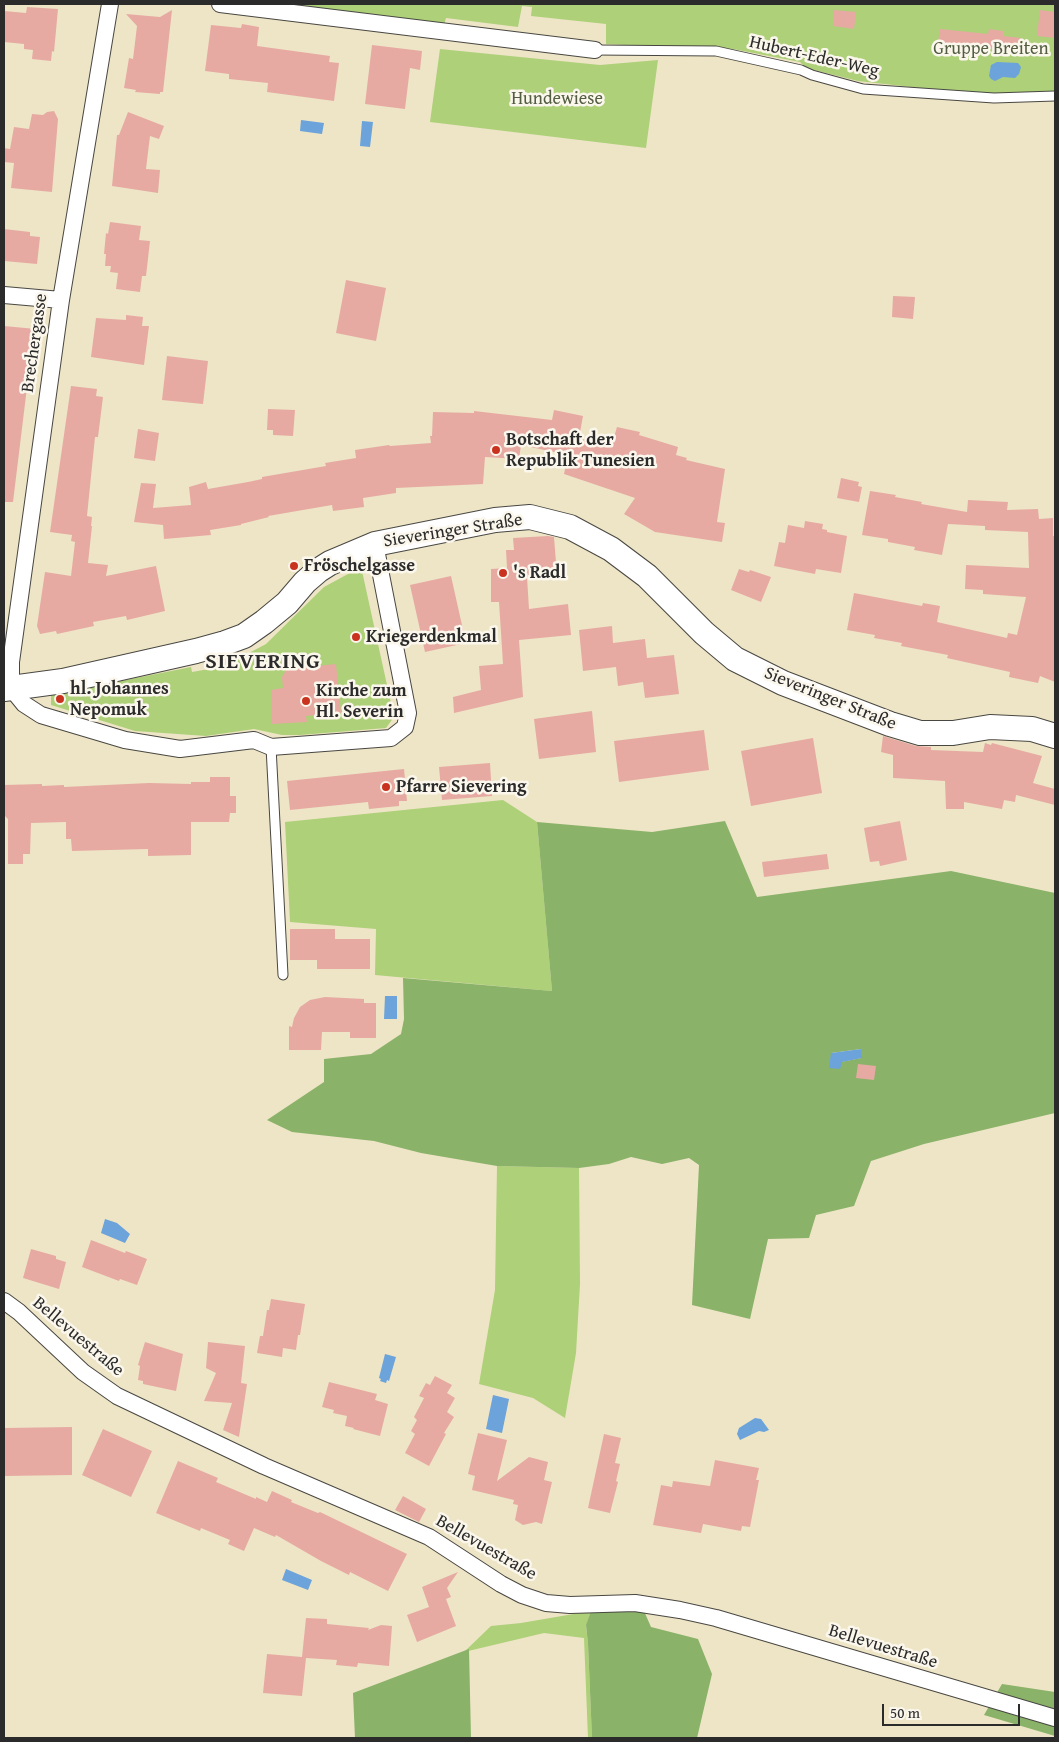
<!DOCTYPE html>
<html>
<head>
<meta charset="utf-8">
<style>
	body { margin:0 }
	#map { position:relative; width:1059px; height:1742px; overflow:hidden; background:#eee5c6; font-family:"Gentium Book Plus",serif }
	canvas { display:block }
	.frame { position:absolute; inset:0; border:5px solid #2b2b2b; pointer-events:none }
	.scale { position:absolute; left:882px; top:1704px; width:138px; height:22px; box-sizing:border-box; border:2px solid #2b2b2b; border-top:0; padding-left:6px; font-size:15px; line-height:18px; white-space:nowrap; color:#2b2b2b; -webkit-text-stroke:4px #fbf7ec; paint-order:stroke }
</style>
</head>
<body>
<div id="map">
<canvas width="1059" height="1742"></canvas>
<div class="frame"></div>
<div class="scale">50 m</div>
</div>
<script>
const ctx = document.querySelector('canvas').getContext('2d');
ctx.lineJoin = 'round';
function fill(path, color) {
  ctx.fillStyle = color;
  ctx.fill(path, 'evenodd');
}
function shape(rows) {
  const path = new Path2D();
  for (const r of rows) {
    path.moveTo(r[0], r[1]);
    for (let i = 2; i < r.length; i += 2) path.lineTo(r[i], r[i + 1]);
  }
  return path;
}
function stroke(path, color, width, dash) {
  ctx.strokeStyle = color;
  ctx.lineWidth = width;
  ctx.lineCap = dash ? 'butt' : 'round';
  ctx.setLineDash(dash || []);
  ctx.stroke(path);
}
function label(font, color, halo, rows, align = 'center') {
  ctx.font = font + ' "Gentium Book Plus",serif';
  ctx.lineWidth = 5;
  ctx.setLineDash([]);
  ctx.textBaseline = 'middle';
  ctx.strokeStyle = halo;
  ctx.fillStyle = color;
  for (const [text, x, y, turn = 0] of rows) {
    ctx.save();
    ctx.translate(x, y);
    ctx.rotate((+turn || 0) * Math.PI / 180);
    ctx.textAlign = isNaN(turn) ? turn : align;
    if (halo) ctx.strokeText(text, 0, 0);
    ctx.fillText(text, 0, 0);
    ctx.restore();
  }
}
const green = shape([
	[288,4,1055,4,1055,92,1026,96,973,94,858,81,806,68,800,62,733,49,694,46,661,47,606,44,606,24,531,16,532,7,522,6,518,27,446,18,444,25],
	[440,49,600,65,658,60,646,148,430,122],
	[359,568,362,571,394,717,386,728,300,735,282,735,254,729,206,736,135,731,51,705,51,695,191,667,192,672,209,669,209,663,249,653,266,644,324,587],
	[503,800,537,822,552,991,375,975,376,929,290,922,285,822],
	[497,1166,579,1168,580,1284,576,1353,565,1418,533,1398,479,1384,495,1290],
	[591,1611,586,1626,588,1644,592,1738,588,1738,584,1638,544,1633,464,1652,491,1626,521,1623]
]);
const forest = shape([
	[725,821,757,897,951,871,1055,893,1055,1113,924,1144,871,1161,854,1206,816,1215,809,1238,768,1239,750,1319,692,1305,699,1165,689,1158,662,1164,631,1157,609,1164,579,1168,497,1166,421,1153,374,1141,292,1132,267,1120,324,1082,324,1059,371,1054,401,1034,404,1019,403,978,552,991,537,822,652,832],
	[861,1049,861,1058,841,1062,831,1053],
	[591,1611,644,1611,651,1627,698,1639,712,1674,697,1738,592,1738,588,1644,586,1625],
	[469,1649,471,1738,355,1738,353,1693],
	[1002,1684,1055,1692,1055,1736,984,1715]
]);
const water = shape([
	[997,62,1018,63,1021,67,1019,74,1015,78,1003,77,995,81,991,79,989,76,991,65],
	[301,120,324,123,322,134,300,131],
	[362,121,373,122,370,147,360,146],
	[385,996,397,996,397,1019,384,1019],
	[861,1049,862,1058,842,1062,840,1069,829,1068,831,1053],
	[105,1219,117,1223,130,1234,125,1243,101,1233],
	[385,1354,396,1357,389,1381,387,1380,386,1383,380,1381,381,1379,379,1378],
	[493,1395,509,1399,502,1433,486,1429],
	[755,1418,761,1419,769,1430,764,1432,759,1431,740,1440,737,1434,739,1428],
	[286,1569,312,1580,308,1590,282,1580]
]);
const building = shape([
	[27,7,58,9,54,52,52,51,51,61,32,59,33,50,24,49,24,44,4,42,4,11,26,13],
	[172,10,163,92,160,92,160,94,135,92,136,90,124,88,129,58,133,59,137,26,126,14,160,17],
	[834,10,856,12,854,29,833,26],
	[1040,10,1055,12,1055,38,1037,36],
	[242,24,259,27,257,46,330,56,329,62,339,63,334,101,267,92,268,83,229,79,229,74,205,71,211,25,241,28],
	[940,29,988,34,989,29,1003,31,1003,36,1021,38,1020,52,966,46,965,54,937,50],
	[372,45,422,51,420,70,410,68,405,109,365,104],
	[54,111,58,119,52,192,11,188,14,163,4,162,4,148,10,149,14,127,29,129,32,114,43,115,47,112],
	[128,112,164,126,159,139,150,136,146,169,160,170,158,193,112,186,117,135,119,135],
	[110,222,141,226,139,240,150,241,146,276,142,276,140,292,116,289,118,273,110,272,111,266,105,266,106,254,104,254,106,233,108,234],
	[4,229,30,232,30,236,40,237,37,264,4,261],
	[346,280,386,288,376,341,336,333],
	[893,296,915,297,913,319,892,317],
	[126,315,143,317,142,326,149,326,144,365,91,357,96,318,126,320],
	[4,326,36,329,31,371,29,371,13,502,4,502],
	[167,356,208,361,203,404,162,400],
	[71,386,97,389,96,396,103,397,98,437,95,437,87,516,92,517,91,526,92,526,88,563,108,565,106,576,156,566,165,611,127,620,126,616,93,622,94,626,57,634,56,631,40,634,37,626,45,572,71,576,75,542,71,541,72,535,50,532],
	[268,409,295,410,293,436,273,435,273,430,267,430],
	[554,410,583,416,579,438,611,447,617,427,640,432,639,435,678,447,676,455,687,458,686,460,725,469,717,522,725,523,722,542,655,532,624,514,635,498,564,474,568,455,521,445,519,459,485,457,483,484,396,488,396,493,363,498,364,507,333,511,332,505,268,516,269,517,241,524,241,525,210,530,211,535,164,539,163,525,134,522,141,483,156,484,153,508,191,505,189,487,206,482,208,489,248,482,262,479,262,477,326,466,325,463,356,458,355,450,389,445,390,446,431,443,430,436,432,436,433,412,474,413,474,411,552,420],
	[138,429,159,433,155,461,134,458],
	[841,478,859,482,858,486,862,487,859,502,837,498],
	[870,491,896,495,895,497,922,502,921,504,967,512,968,500,1008,502,1007,510,1038,509,1039,519,1053,518,1053,536,1055,536,1055,682,1040,676,1038,683,1009,677,1010,672,947,658,948,655,901,646,902,643,874,638,875,635,847,630,854,593,922,606,923,603,940,606,937,622,1007,638,1008,633,1017,635,1026,597,983,594,983,590,965,589,966,565,1029,568,1028,532,985,530,985,526,948,524,942,555,914,550,915,547,888,542,888,539,862,535],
	[805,521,823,524,822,529,827,530,827,532,847,536,841,573,816,569,815,574,774,566,779,542,785,543,788,525,804,528],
	[548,536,554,537,557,575,527,577,529,609,568,604,571,635,519,640,523,697,454,713,453,697,481,690,479,666,503,664,499,602,491,602,491,569,507,568,506,550,514,550,513,538],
	[739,569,749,572,750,570,771,577,761,602,731,590],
	[451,576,466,643,425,652,410,585],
	[612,626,613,643,645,639,647,658,674,655,679,694,645,698,643,682,618,686,616,667,583,671,579,630],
	[336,664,341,713,306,716,307,722,272,724,271,690,283,688,282,677,287,669],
	[592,711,596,752,539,759,534,719],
	[704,730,709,770,619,782,614,741],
	[883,736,916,746,931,747,931,750,983,752,985,743,991,745,992,743,1042,756,1033,783,1055,789,1055,805,1016,795,1015,802,1004,800,1002,809,964,802,964,809,946,809,945,781,893,778,893,755,881,752],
	[813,738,822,793,751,806,741,751],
	[490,763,492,796,442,800,439,767],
	[404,769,407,801,399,801,399,806,369,809,368,802,290,810,287,781],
	[210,777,230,777,230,796,236,796,236,813,230,813,229,822,191,822,191,855,148,856,148,849,72,851,71,839,66,839,66,822,31,823,30,854,23,854,23,864,8,864,8,819,4,815,4,785,42,784,42,786,64,785,64,787,149,783,191,784,191,782,210,782],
	[900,821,907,860,880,866,879,861,870,862,864,828],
	[827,854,829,869,764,877,762,862],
	[290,929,335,929,335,939,370,939,370,969,317,969,317,960,290,960],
	[325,997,364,999,364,1003,376,1003,376,1038,350,1038,350,1032,322,1032,321,1050,289,1050,289,1026,292,1027,294,1018,300,1007,310,1000],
	[858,1064,876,1066,874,1080,856,1078],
	[91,1240,125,1253,126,1251,147,1259,137,1285,120,1279,119,1281,82,1267],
	[31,1249,56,1256,56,1259,66,1262,59,1289,23,1278],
	[271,1299,305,1304,300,1335,298,1335,296,1350,283,1348,282,1357,257,1353,260,1336,263,1336,267,1310,269,1310],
	[145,1342,183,1354,176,1391,143,1384,143,1381,138,1380,140,1366,138,1365],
	[208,1342,245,1346,241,1383,247,1384,239,1437,223,1430,232,1403,204,1401,216,1373,206,1368],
	[435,1376,452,1385,447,1393,455,1398,447,1412,454,1417,444,1433,446,1434,429,1466,405,1453,415,1434,411,1431,417,1420,414,1417,424,1398,419,1396,426,1383,430,1385],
	[329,1382,377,1394,375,1400,388,1404,380,1436,353,1429,354,1428,345,1426,347,1416,333,1413,334,1410,322,1407],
	[72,1427,72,1475,4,1476,4,1428],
	[103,1429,152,1451,131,1497,82,1475],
	[478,1433,507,1440,497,1481,529,1457,548,1462,544,1480,552,1482,542,1524,536,1522,523,1525,515,1520,518,1505,513,1504,514,1500,472,1490,475,1476,468,1474],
	[604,1434,621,1438,615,1463,620,1464,616,1481,618,1482,610,1513,588,1508],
	[715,1460,759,1468,756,1480,759,1480,750,1527,742,1526,741,1531,703,1524,701,1533,653,1525,661,1485,672,1487,673,1481,710,1486],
	[178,1461,218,1478,216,1482,256,1499,256,1497,267,1502,272,1491,292,1500,291,1502,318,1513,320,1512,407,1554,388,1591,350,1572,349,1575,321,1561,276,1535,275,1537,254,1528,244,1551,228,1544,230,1540,201,1528,200,1531,156,1513],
	[403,1496,426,1509,419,1522,395,1510],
	[458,1572,447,1588,451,1597,446,1599,456,1626,417,1642,407,1615,429,1607,422,1587],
	[306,1618,327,1619,327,1624,369,1628,368,1630,381,1625,392,1626,389,1666,358,1663,357,1667,336,1665,337,1660,306,1658,302,1696,263,1693,267,1654,302,1657]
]);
const lane = shape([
	[595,50,716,51,801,70,812,75,863,89,994,98,1055,96],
	[271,747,283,975]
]);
const street = shape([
	[110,4,61,300,11,662,11,688,24,704,41,715,125,740,180,749,254,740,271,747,391,738,405,727,408,713,375,544],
	[220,4,595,50],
	[4,295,61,300],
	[4,1301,19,1312,83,1372,117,1396,264,1466,429,1537,501,1584,522,1595,546,1603,570,1605,635,1603,680,1610,716,1618,1055,1718]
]);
const secondary = shape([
	[4,689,63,681,196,651,225,643,244,636,264,622,287,603,305,582,319,570,330,563,375,544,495,520,530,517,570,527,611,549,647,576,704,633,735,659,783,683,890,724,920,733,953,733,990,727,1032,729,1055,736]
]);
const markers = [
	[496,450,5,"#c8321e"],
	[294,566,5,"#c8321e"],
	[503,573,5,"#c8321e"],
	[356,637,5,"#c8321e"],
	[60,699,5,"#c8321e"],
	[306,701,5,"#c8321e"],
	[386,787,5,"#c8321e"]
];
const parkNames = [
	["Gruppe Breiten",991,49],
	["Hundewiese",557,99]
];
const streetNames = [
	["Hubert-Eder-Weg",814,57,13],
	["Brechergasse",35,343,-82],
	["Sieveringer Straße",453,531,-9],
	["Sieveringer Straße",830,699,22],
	["Bellevuestraße",78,1337,40],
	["Bellevuestraße",486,1548,30],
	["Bellevuestraße",883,1647,17]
];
const poiNames = [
	["Botschaft der",506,440],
	["Republik Tunesien",506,461],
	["Fröschelgasse",304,566],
	["'s Radl",513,573],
	["Kriegerdenkmal",366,637],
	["hl. Johannes",70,689],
	["Nepomuk",70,710],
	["Kirche zum",316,691],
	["Hl. Severin",316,712],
	["Pfarre Sievering",396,787]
];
const districtNames = [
	["SIEVERING",263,662]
];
fill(green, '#add079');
fill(forest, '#8ab269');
fill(water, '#6ba3da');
fill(building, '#e6aaa3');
stroke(lane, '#484742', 11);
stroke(street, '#484742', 18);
stroke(secondary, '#484742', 26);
stroke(lane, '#fff', 9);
stroke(street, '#fff', 16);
stroke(secondary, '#fff', 24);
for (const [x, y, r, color] of markers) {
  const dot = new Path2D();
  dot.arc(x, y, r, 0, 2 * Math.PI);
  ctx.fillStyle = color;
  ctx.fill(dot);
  stroke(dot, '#fbf7ec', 2);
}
label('18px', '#525d42', '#fbf7ec', parkNames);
label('18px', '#2b2b2b', '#fbf7ec', streetNames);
label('bold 18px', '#2b2b2b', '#fbf7ec', poiNames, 'left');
ctx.letterSpacing = '1px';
label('bold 22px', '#2b2b2b', '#fbf7ec', districtNames);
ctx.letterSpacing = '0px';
</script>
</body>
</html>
